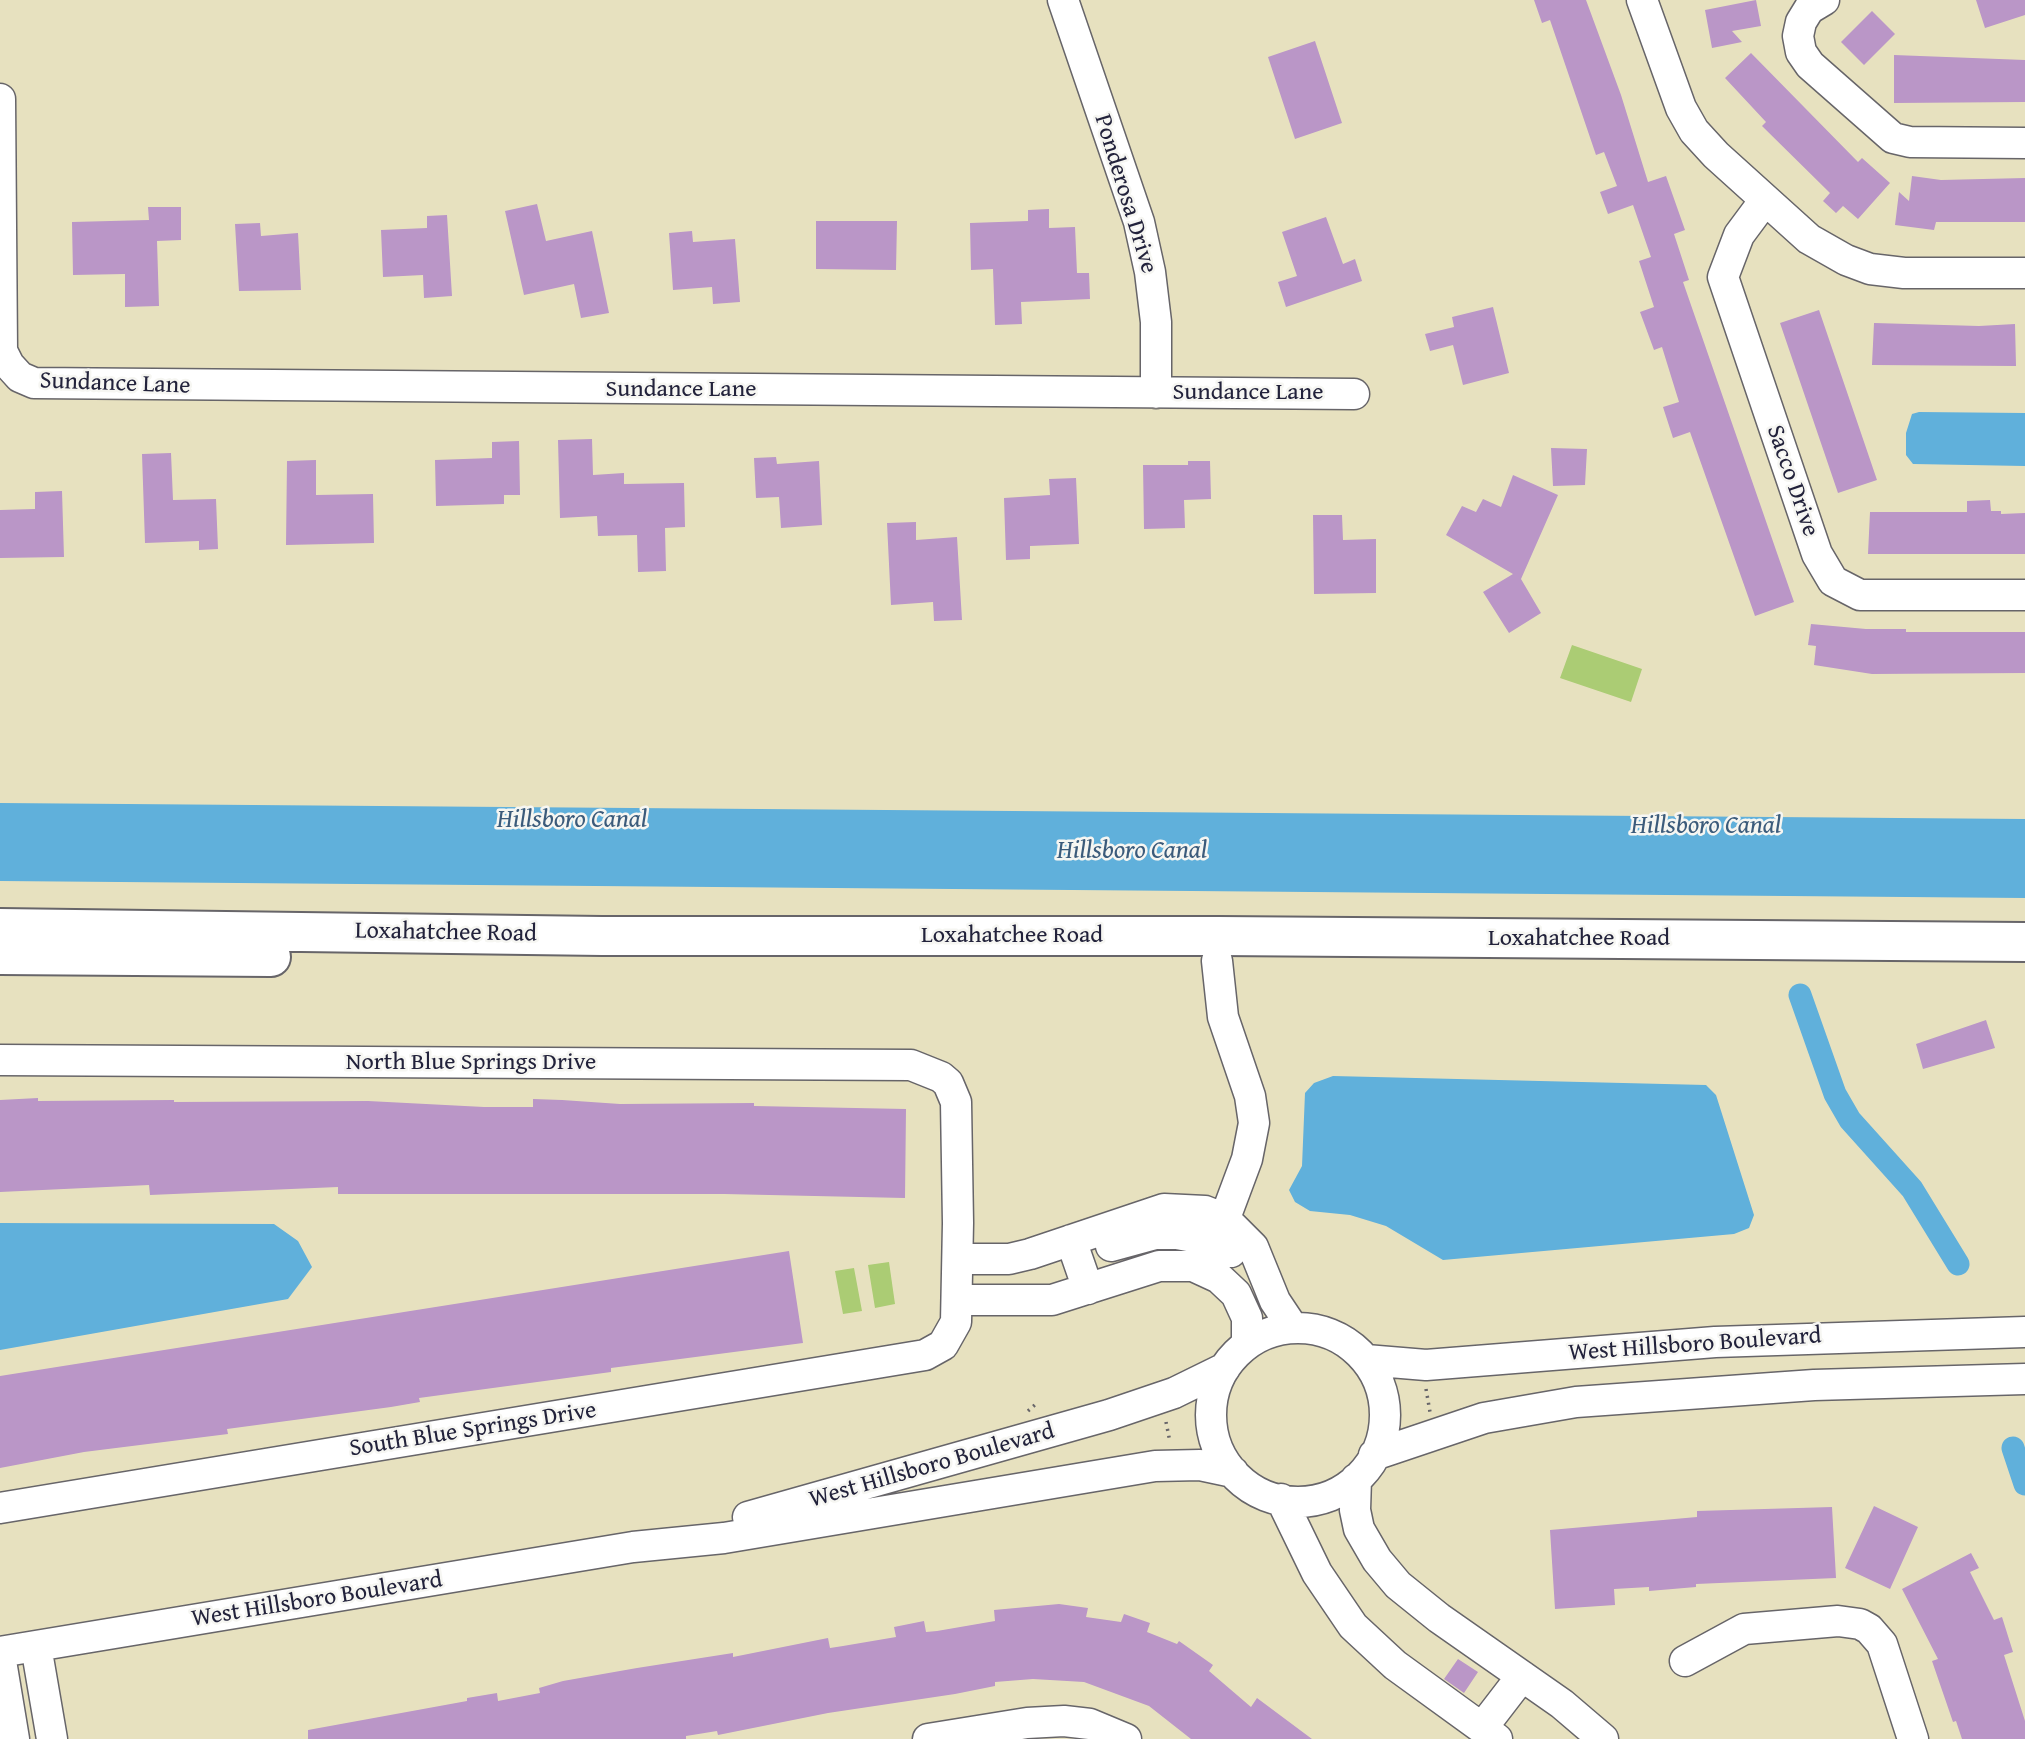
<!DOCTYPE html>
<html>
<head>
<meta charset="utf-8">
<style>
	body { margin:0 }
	canvas { display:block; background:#e7e1bf }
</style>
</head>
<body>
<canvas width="2025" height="1739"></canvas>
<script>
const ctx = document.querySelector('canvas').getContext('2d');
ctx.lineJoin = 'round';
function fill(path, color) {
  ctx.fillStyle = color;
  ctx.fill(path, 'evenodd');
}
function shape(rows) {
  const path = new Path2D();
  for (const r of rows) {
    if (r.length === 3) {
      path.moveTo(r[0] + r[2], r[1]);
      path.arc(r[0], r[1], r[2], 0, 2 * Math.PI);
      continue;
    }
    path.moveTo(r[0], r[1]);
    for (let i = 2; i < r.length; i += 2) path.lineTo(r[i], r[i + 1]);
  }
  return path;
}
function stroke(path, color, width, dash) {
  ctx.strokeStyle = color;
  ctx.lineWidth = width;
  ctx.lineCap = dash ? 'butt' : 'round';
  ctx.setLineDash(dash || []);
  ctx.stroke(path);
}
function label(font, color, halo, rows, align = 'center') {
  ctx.font = font + ' "Gentium Book Plus",serif';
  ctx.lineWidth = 5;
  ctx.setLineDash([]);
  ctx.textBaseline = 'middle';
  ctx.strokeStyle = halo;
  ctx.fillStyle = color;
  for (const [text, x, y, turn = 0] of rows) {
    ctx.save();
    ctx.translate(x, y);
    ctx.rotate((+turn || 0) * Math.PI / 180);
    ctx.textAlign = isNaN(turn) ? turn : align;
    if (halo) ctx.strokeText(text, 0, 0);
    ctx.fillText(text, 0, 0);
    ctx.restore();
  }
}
const green = shape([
	[1572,645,1642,669,1631,702,1560,678],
	[889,1262,895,1304,875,1308,868,1265],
	[854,1268,862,1311,843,1314,835,1271]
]);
const water = shape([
	[1919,412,2025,413,2025,466,1913,464,1906,455,1906,433,1912,414],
	[0,803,2025,819,2025,898,0,881],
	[1333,1076,1706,1085,1716,1095,1754,1215,1749,1228,1734,1234,1443,1260,1386,1226,1350,1215,1310,1211,1295,1202,1289,1190,1302,1166,1305,1093,1314,1083],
	[0,1223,274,1224,298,1241,312,1267,288,1299,0,1350]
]);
const canal = shape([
	[1800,995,1835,1094,1850,1120,1912,1189,1958,1264],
	[2013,1448,2025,1484]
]);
const building = shape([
	[1534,0,1586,0,1621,95,1648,182,1666,176,1685,230,1674,234,1689,280,1683,282,1794,602,1755,616,1690,432,1673,438,1663,407,1679,402,1662,347,1654,350,1640,312,1654,307,1639,261,1651,257,1633,205,1608,214,1600,192,1617,186,1604,152,1596,155,1550,20,1542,23],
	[1756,0,1761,26,1732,31,1742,42,1712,48,1705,10],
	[1976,0,2025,0,2025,15,1985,28],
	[1872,11,1895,34,1864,65,1841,42],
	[1315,41,1342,123,1295,139,1268,57],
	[1751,53,1858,162,1862,158,1890,183,1858,219,1843,206,1836,213,1823,201,1830,193,1762,126,1766,122,1725,78],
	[1894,55,2025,60,2025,102,1894,103],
	[1912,176,1941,180,2025,178,2025,222,1936,222,1934,230,1895,225,1899,192,1909,201],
	[537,204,546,241,592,231,609,313,581,318,574,284,524,295,505,211],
	[148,207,181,207,181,240,157,241,159,306,125,307,125,274,73,275,72,222,149,220],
	[1049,209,1049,228,1075,227,1077,273,1089,273,1090,299,1021,302,1022,324,995,325,993,269,971,270,970,223,1028,221,1028,210],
	[447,215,452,296,424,298,423,275,383,277,381,230,427,228,427,216],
	[1326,217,1343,264,1355,259,1362,281,1286,307,1278,282,1297,276,1282,232],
	[816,221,897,221,896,270,816,269],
	[260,223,261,236,298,233,301,290,239,291,235,224],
	[692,231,693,242,735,239,740,302,713,304,712,287,673,290,669,233],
	[1493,307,1509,373,1463,385,1453,345,1430,351,1425,334,1454,327,1452,317],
	[1819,310,1877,480,1838,493,1780,323],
	[1874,323,1979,326,2015,324,2016,366,1872,365],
	[592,439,593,475,624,473,624,484,684,483,685,527,665,528,666,571,638,572,637,535,598,536,597,516,560,518,558,440],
	[519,441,520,495,504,495,504,504,436,506,435,460,492,458,492,442],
	[1551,448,1587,449,1585,485,1553,486],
	[171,453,173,500,216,499,218,549,199,550,199,541,145,543,142,454],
	[776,457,777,464,819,461,822,525,781,528,779,497,756,498,754,458],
	[316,460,316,495,373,494,374,543,286,545,287,461],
	[1188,461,1210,461,1211,499,1184,500,1185,528,1144,529,1143,465,1188,465],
	[1513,475,1558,495,1521,579,1541,613,1509,633,1483,592,1513,574,1446,535,1462,506,1476,512,1483,499,1501,507],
	[1076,478,1079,544,1030,546,1030,559,1006,560,1004,498,1050,495,1049,479],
	[62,491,64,557,0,558,0,510,35,509,35,492],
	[1990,500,1991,511,2001,511,2001,514,2025,513,2025,554,1868,554,1870,512,1967,512,1967,501],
	[1313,515,1342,515,1343,540,1376,539,1376,593,1314,594],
	[916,522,916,540,957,537,962,620,934,621,933,602,891,605,887,523],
	[1811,624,1866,629,1906,629,1906,632,2025,632,2025,673,1872,674,1814,665,1816,646,1808,645],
	[1986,1020,1995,1048,1923,1069,1916,1044],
	[38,1098,38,1101,174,1100,174,1102,368,1101,484,1107,533,1107,533,1099,562,1100,620,1104,754,1103,754,1106,906,1109,905,1198,724,1194,338,1194,338,1187,150,1195,149,1185,0,1192,0,1100],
	[789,1251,803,1343,611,1368,611,1372,419,1398,420,1402,391,1407,227,1429,228,1434,84,1452,0,1468,0,1376],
	[1874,1506,1918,1527,1890,1589,1845,1568],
	[1832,1507,1836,1578,1696,1584,1696,1587,1649,1591,1649,1587,1614,1589,1615,1605,1555,1609,1550,1530,1697,1517,1697,1511],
	[1971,1553,1979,1568,1970,1572,1994,1620,2002,1617,2013,1652,2004,1655,2025,1721,2025,1739,1962,1739,1956,1721,1953,1722,1932,1661,1938,1659,1902,1589],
	[1059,1604,1088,1608,1086,1617,1121,1622,1124,1614,1150,1623,1147,1632,1177,1644,1179,1641,1213,1665,1209,1671,1251,1707,1257,1698,1312,1739,1191,1739,1149,1706,1084,1682,1033,1679,995,1682,995,1686,955,1694,828,1713,718,1735,717,1731,686,1736,686,1739,308,1739,308,1730,467,1701,467,1698,497,1693,498,1701,540,1693,539,1688,563,1681,637,1668,733,1653,733,1657,828,1638,830,1648,843,1646,896,1637,894,1627,924,1621,926,1632,937,1631,995,1621,994,1610],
	[1458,1659,1478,1672,1464,1693,1444,1679]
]);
const path = shape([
	[1426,1389,1430,1412],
	[1028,1411,1037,1403],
	[1166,1422,1170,1442]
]);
const minor = shape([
	[1063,0,1139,222,1150,272,1156,322,1156,393],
	[1642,0,1681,108,1694,131,1716,155,1809,239,1846,260,1870,269,1904,273,2025,273],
	[1824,0,1809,9,1801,22,1798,36,1801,52,1810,65,1893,138,1910,142,2025,143],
	[0,99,2,351,9,365,20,377,34,383,1354,394],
	[1765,200,1739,235,1723,277,1817,554,1833,581,1860,595,2025,595],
	[0,1060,911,1065,941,1077,948,1083,956,1102,958,1223,956,1322,943,1345,925,1355,0,1508],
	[1071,1240,1088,1289],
	[1111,1246,1155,1234,1177,1234,1204,1239,1231,1252],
	[958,1259,1009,1259,1030,1254,1164,1209,1205,1211,1225,1219,1253,1247,1275,1301,1293,1328],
	[1206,1269,1247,1159,1254,1123,1250,1096,1223,1017,1217,961],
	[958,1300,1052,1300,1159,1266,1193,1266,1219,1278,1236,1294,1247,1318,1247,1344],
	[1298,1415,87],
	[1366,1360,1426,1365,1715,1342,2025,1332],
	[1374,1455,1484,1418,1576,1402,1814,1385,2025,1379],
	[1356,1479,1355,1510,1359,1529,1377,1560,1398,1585,1439,1618,1562,1704,1603,1739],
	[1281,1499,1317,1573,1353,1626,1395,1665,1497,1739],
	[748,1517,1109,1415,1174,1393,1225,1368],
	[36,1646,52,1739],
	[0,1652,633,1547,724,1538,1155,1466,1200,1465,1233,1472],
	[0,1655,14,1739],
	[1685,1661,1744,1629,1838,1621,1860,1624,1869,1629,1882,1644,1913,1739],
	[1482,1728,1522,1676],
	[928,1739,1027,1723,1064,1721,1090,1724,1126,1739]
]);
const major = shape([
	[0,928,602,936,1219,936,2025,942],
	[0,955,271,957]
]);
const streetNames = [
	["Ponderosa Drive",1125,194,73],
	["Sundance Lane",115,384,2],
	["Sundance Lane",681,390],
	["Sundance Lane",1248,393],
	["Sacco Drive",1792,481,71],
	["Loxahatchee Road",446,933,1],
	["Loxahatchee Road",1012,936],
	["Loxahatchee Road",1579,939],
	["North Blue Springs Drive",471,1063],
	["West Hillsboro Boulevard",1695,1345,-4],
	["South Blue Springs Drive",473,1430,-9],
	["West Hillsboro Boulevard",932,1466,-16],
	["West Hillsboro Boulevard",317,1600,-9]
];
const waterNames = [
	["Hillsboro Canal",572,820],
	["Hillsboro Canal",1706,826],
	["Hillsboro Canal",1132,851]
];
fill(green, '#abcc74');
fill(water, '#60b0db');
stroke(canal, '#60b0db', 23);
fill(building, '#ba96c7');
stroke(minor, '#676569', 33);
stroke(major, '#676569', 42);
stroke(path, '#676569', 3.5, [2, 5]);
stroke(minor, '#fff', 30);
stroke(major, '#fff', 38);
label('24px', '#22223b', '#f6f6f2', streetNames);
label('italic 26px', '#3b5b7b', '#f6f6f2', waterNames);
</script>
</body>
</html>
